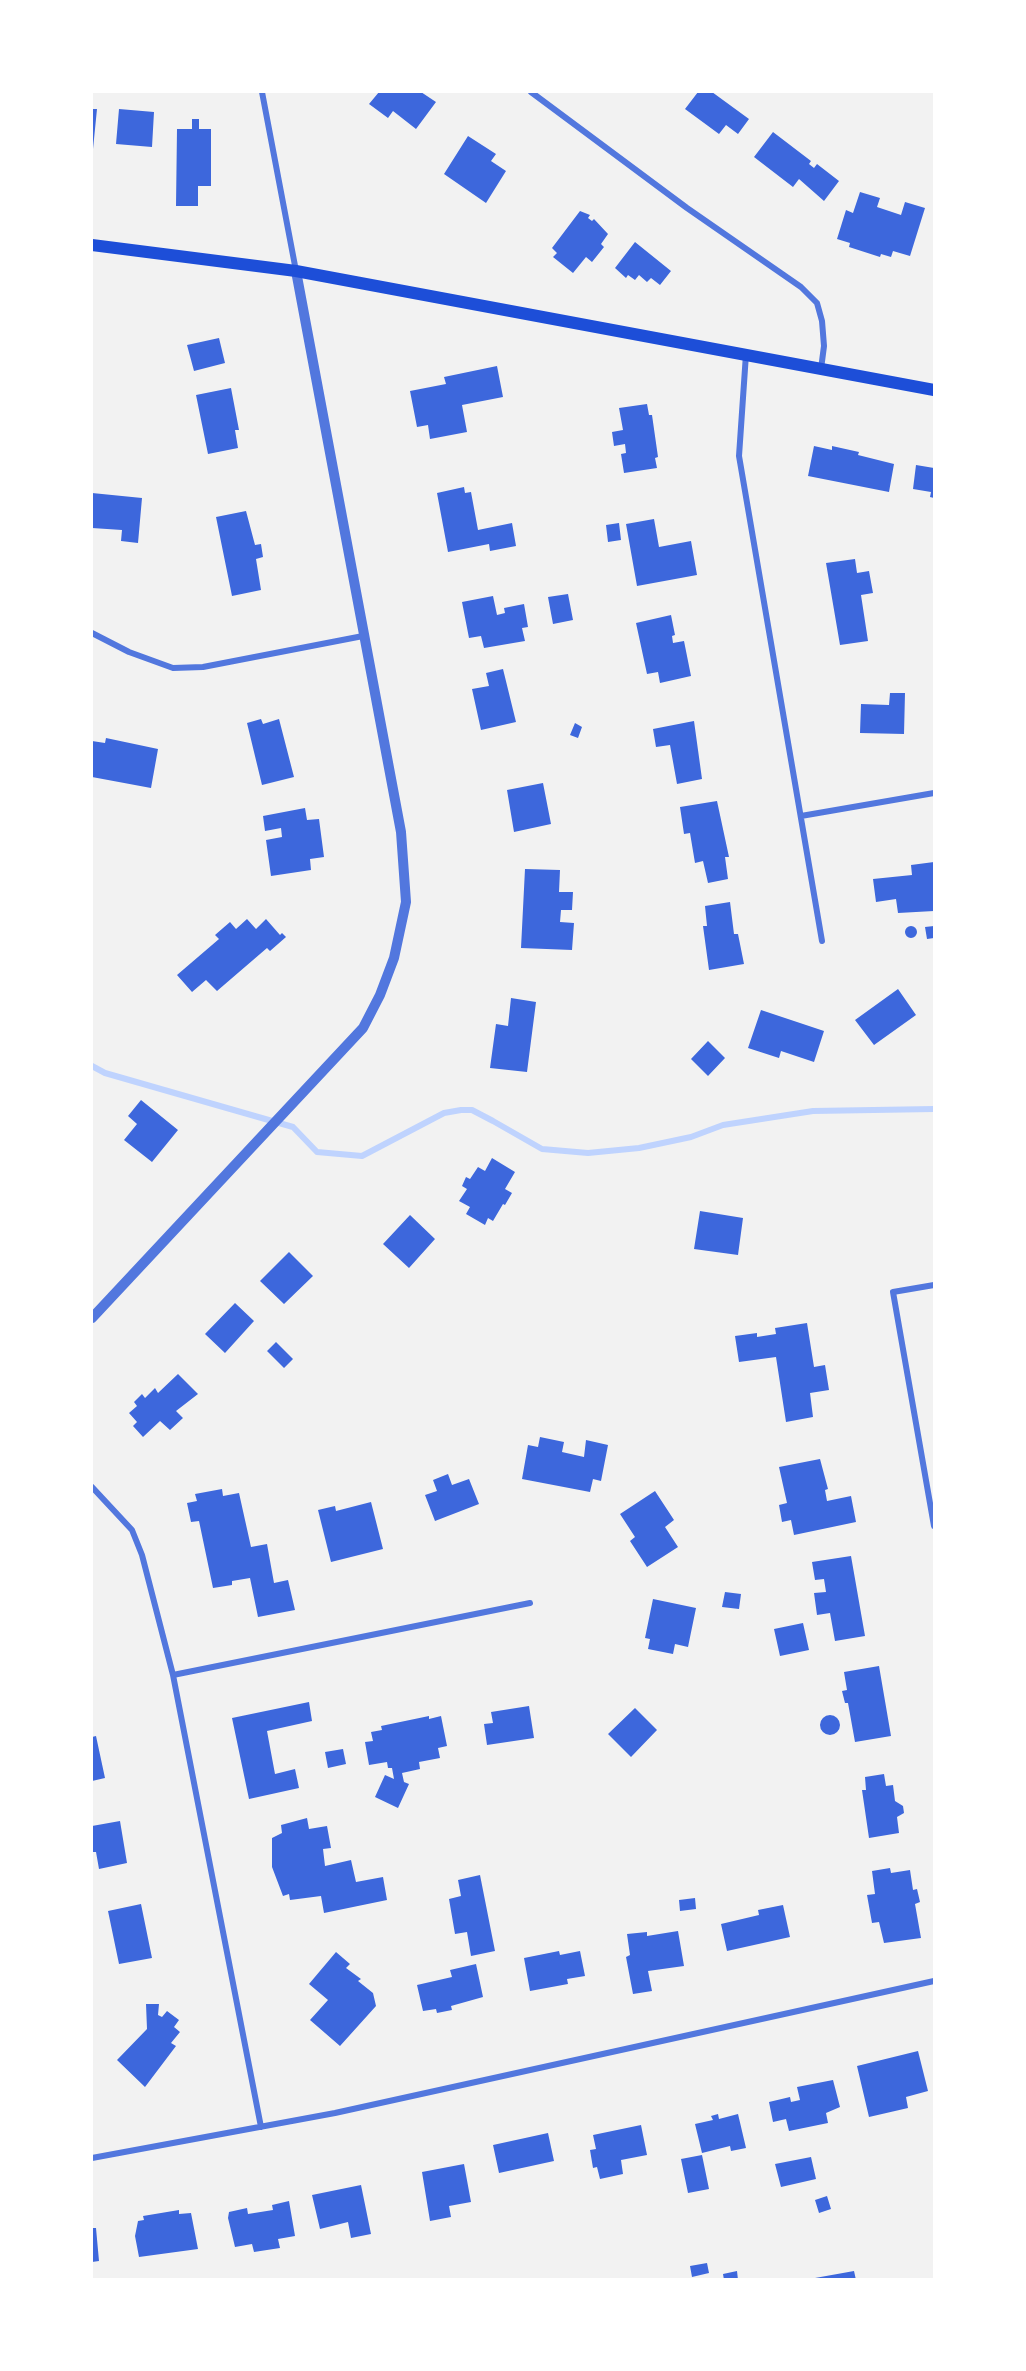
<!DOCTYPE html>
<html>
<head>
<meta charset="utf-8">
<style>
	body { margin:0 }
	#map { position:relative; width:1026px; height:2371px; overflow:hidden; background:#f2f2f2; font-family:Quicksand,sans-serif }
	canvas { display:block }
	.frame { position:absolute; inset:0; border:93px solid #fff; pointer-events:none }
</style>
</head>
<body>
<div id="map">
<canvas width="1026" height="2371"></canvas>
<div class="frame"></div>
</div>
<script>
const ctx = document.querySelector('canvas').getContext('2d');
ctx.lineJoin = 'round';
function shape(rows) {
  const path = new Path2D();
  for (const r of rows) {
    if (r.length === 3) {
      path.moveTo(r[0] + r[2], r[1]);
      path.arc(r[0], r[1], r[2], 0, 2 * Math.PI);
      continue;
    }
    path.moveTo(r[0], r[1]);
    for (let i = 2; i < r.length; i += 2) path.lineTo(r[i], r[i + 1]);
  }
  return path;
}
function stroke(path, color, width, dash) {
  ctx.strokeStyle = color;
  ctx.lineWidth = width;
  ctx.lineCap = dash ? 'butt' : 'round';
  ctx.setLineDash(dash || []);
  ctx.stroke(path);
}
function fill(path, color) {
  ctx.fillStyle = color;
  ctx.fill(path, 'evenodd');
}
const stream = shape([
	[92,1066,105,1073,293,1127,317,1152,362,1156,444,1113,461,1110,472,1110,493,1121,542,1149,588,1153,639,1148,691,1137,723,1125,813,1111,934,1109]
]);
const building = shape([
	[379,92,421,92,436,102,416,129,393,111,388,118,369,104],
	[698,92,712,92,749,119,738,134,726,125,719,134,685,109],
	[92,109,97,109,93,149,92,149],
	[119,109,154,112,152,147,116,144],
	[192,119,199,119,199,129,211,129,211,186,198,186,198,206,176,206,177,129,192,129],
	[773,132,811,161,809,164,814,168,817,164,839,181,824,201,799,179,793,187,754,157],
	[468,136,496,154,491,161,506,171,486,203,444,174],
	[860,192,880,198,877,207,901,215,905,202,925,208,910,256,893,251,891,257,881,254,880,257,849,247,850,243,837,239,846,210,853,213],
	[580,211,590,215,588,218,592,221,594,219,608,234,601,244,604,247,592,262,586,257,573,273,553,257,557,253,552,248],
	[635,242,671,271,660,285,651,278,647,282,639,275,635,280,628,275,626,278,615,268],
	[219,338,225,363,194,371,187,345],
	[497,366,503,397,462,405,467,432,430,439,428,425,417,427,410,391,446,384,444,377],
	[231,388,239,430,235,430,238,448,208,454,196,395],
	[647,404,649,415,652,415,658,457,655,458,657,468,624,473,621,454,626,453,625,444,614,446,612,432,623,430,619,408],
	[814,446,832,450,832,446,859,452,858,455,894,464,889,492,808,476],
	[916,465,934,468,934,498,930,497,931,492,913,489],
	[464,487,465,493,471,492,478,530,512,523,516,546,490,551,489,544,448,552,437,493],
	[92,493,142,498,138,543,121,541,122,530,92,528],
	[246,511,255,545,261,544,263,557,256,559,261,590,232,596,216,517],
	[654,519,659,547,691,541,697,575,637,586,626,524],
	[619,523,621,540,608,542,606,525],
	[855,559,857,573,869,571,873,593,861,595,868,641,840,645,826,563],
	[568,594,573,620,553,624,548,597],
	[493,596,497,615,505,613,504,608,524,604,528,627,522,628,525,641,484,648,481,636,469,638,462,602],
	[671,615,675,635,672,636,673,643,684,641,691,676,660,683,658,672,647,674,636,623],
	[503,669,516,722,481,730,472,689,489,686,486,673],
	[890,693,905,693,904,734,860,733,861,704,889,705],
	[261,719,263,724,279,719,294,777,262,785,247,723],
	[694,721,702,779,677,784,670,745,656,747,653,729],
	[575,723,582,727,578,738,570,735],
	[106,738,158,749,151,788,92,777,92,741,105,743],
	[543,783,551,824,514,832,507,790],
	[717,801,729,857,725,857,728,879,708,883,703,861,695,863,690,833,684,834,680,807],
	[305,808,307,820,319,819,324,857,310,859,311,870,271,876,266,840,282,837,281,828,265,831,263,816],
	[934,862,934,911,898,913,896,899,876,902,873,879,912,875,911,865],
	[525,869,560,870,559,892,573,892,572,910,561,910,560,922,574,923,572,950,521,948],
	[730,902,734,934,738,934,744,964,709,970,703,926,707,926,705,906],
	[247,919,256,929,266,919,280,935,282,933,286,937,270,951,267,948,217,991,206,980,192,992,177,975,219,939,215,935,230,922,236,929],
	[934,926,934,938,927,939,925,927],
	[911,932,6],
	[898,989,916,1015,874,1045,855,1020],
	[511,998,536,1002,527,1072,490,1068,496,1024,508,1026],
	[761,1010,824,1031,814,1062,781,1051,779,1058,748,1048],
	[708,1041,725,1058,708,1076,691,1059],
	[141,1100,178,1130,152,1162,124,1140,137,1124,128,1116],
	[492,1158,515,1172,505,1189,512,1193,505,1205,503,1204,493,1221,488,1218,485,1225,466,1214,470,1207,459,1201,467,1189,462,1186,466,1177,470,1179,478,1167,485,1171],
	[700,1211,743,1218,738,1255,694,1249],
	[410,1215,435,1239,409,1268,383,1244],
	[289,1252,313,1276,284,1304,260,1281],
	[235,1303,254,1321,225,1353,205,1334],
	[807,1323,814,1367,825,1365,829,1390,810,1393,813,1417,786,1422,776,1357,739,1362,735,1336,757,1333,757,1337,776,1334,775,1328],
	[276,1342,293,1359,284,1368,267,1351],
	[178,1374,198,1394,176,1411,183,1418,170,1430,160,1421,143,1437,133,1426,137,1422,129,1413,137,1406,134,1402,142,1394,145,1398,155,1388,158,1393],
	[540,1437,564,1442,562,1452,584,1457,586,1440,608,1445,601,1481,593,1479,590,1492,522,1479,528,1445,538,1447],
	[820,1459,828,1489,825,1490,827,1501,851,1496,856,1522,794,1535,791,1520,782,1522,779,1505,787,1503,779,1467],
	[448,1474,452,1485,469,1479,479,1504,435,1521,425,1495,437,1491,433,1480],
	[222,1489,223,1496,239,1493,251,1547,267,1544,274,1583,288,1580,295,1610,258,1617,250,1578,232,1581,232,1585,213,1588,199,1521,191,1522,187,1503,197,1501,195,1494],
	[655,1491,674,1520,665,1527,678,1547,647,1567,630,1541,635,1537,620,1514],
	[371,1502,383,1549,331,1562,318,1510,335,1506,336,1511],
	[851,1556,865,1636,835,1641,830,1613,817,1615,814,1593,826,1592,824,1579,815,1580,812,1562],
	[725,1592,741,1594,739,1609,722,1607],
	[653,1599,696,1608,688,1647,675,1644,673,1654,648,1649,650,1639,645,1638],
	[803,1623,809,1650,780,1656,774,1629],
	[879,1666,891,1736,855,1742,848,1703,845,1703,842,1691,847,1690,844,1672],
	[309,1702,312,1721,267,1731,275,1774,295,1769,299,1788,249,1799,232,1718],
	[529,1706,534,1738,487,1745,484,1724,493,1723,491,1712],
	[635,1708,657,1730,631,1757,608,1734],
	[830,1725,10],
	[429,1716,429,1719,441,1716,447,1746,438,1748,440,1758,419,1762,420,1769,402,1773,404,1782,409,1784,398,1808,375,1797,385,1775,394,1779,392,1768,388,1768,387,1762,369,1765,365,1742,373,1741,371,1732,382,1730,381,1726],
	[96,1736,105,1778,92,1781,92,1737],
	[343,1749,346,1764,328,1768,325,1752],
	[884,1774,886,1786,893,1785,895,1801,903,1806,904,1813,897,1817,899,1833,869,1838,862,1790,866,1790,865,1777],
	[307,1818,309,1829,327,1826,331,1848,323,1849,325,1866,351,1860,356,1882,383,1877,387,1900,324,1913,321,1896,290,1900,289,1894,283,1896,272,1867,272,1838,282,1833,281,1825],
	[120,1821,127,1863,99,1869,96,1852,92,1852,92,1826],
	[890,1868,891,1873,910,1870,913,1890,917,1889,920,1902,915,1904,921,1938,884,1943,879,1922,872,1923,867,1895,875,1894,872,1871],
	[480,1875,495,1951,471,1956,467,1932,455,1934,449,1899,461,1896,458,1880],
	[695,1898,696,1909,680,1911,679,1900],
	[141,1904,152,1958,119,1964,108,1911],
	[783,1905,790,1937,727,1951,721,1924,759,1915,758,1910],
	[678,1931,684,1966,648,1971,652,1991,633,1994,626,1957,630,1955,627,1934,647,1932,647,1936],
	[559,1951,560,1955,580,1951,585,1976,567,1979,568,1984,530,1991,524,1958],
	[336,1952,350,1964,346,1968,361,1979,358,1981,373,1993,376,2006,340,2046,310,2020,328,2000,309,1984],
	[476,1964,483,1997,451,2006,452,2010,437,2013,436,2009,423,2011,417,1985,452,1977,450,1970],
	[146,2004,159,2004,158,2015,162,2017,167,2011,179,2020,174,2027,180,2032,171,2043,176,2046,145,2087,117,2060,147,2029],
	[918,2051,928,2091,906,2097,908,2108,869,2117,857,2066],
	[833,2080,840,2107,826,2113,828,2123,789,2131,786,2119,773,2122,769,2102,790,2097,791,2102,800,2100,797,2087],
	[718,2114,719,2119,738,2114,746,2148,731,2151,730,2146,702,2153,695,2124,713,2120,711,2116],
	[641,2125,647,2155,621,2160,623,2174,600,2179,597,2167,593,2168,590,2150,596,2149,593,2135],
	[548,2133,554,2161,499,2173,493,2145],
	[702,2155,709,2189,688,2193,681,2159],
	[811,2157,816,2179,781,2187,775,2164],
	[464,2164,471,2202,449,2206,451,2217,430,2221,422,2172],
	[361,2185,371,2234,351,2238,348,2222,320,2229,312,2195],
	[827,2196,831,2209,819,2213,815,2200],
	[289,2201,295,2236,278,2239,280,2248,254,2252,252,2244,235,2247,228,2218,229,2212,247,2208,248,2214,273,2210,272,2205],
	[179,2210,179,2214,191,2213,198,2249,139,2257,135,2236,138,2221,144,2220,143,2216],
	[92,2228,96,2228,99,2261,92,2262],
	[707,2263,709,2273,692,2277,690,2266],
	[737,2271,738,2280,724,2280,723,2274],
	[854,2271,856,2280,815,2280,815,2278]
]);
const minor = shape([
	[262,92,296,271],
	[531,92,687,208,801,287,817,303,822,321,824,346,821,369],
	[746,354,739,456,822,941],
	[92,633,129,652,173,668,203,667,363,636],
	[801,816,934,793],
	[934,1285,893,1292,934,1526],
	[92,1487,132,1530,142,1555,173,1675,261,2127],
	[173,1675,530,1603],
	[92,2158,335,2113,934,1981]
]);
const tertiary = shape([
	[92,1318,363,1028,380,995,394,958,406,902,401,832,296,271]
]);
const secondary = shape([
	[92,245,296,271,934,390]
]);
stroke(stream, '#bfd3fe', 6);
fill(building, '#3d67dc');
stroke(minor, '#5277de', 6);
stroke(tertiary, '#5277de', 10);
stroke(secondary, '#1d4ed8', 12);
</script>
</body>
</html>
